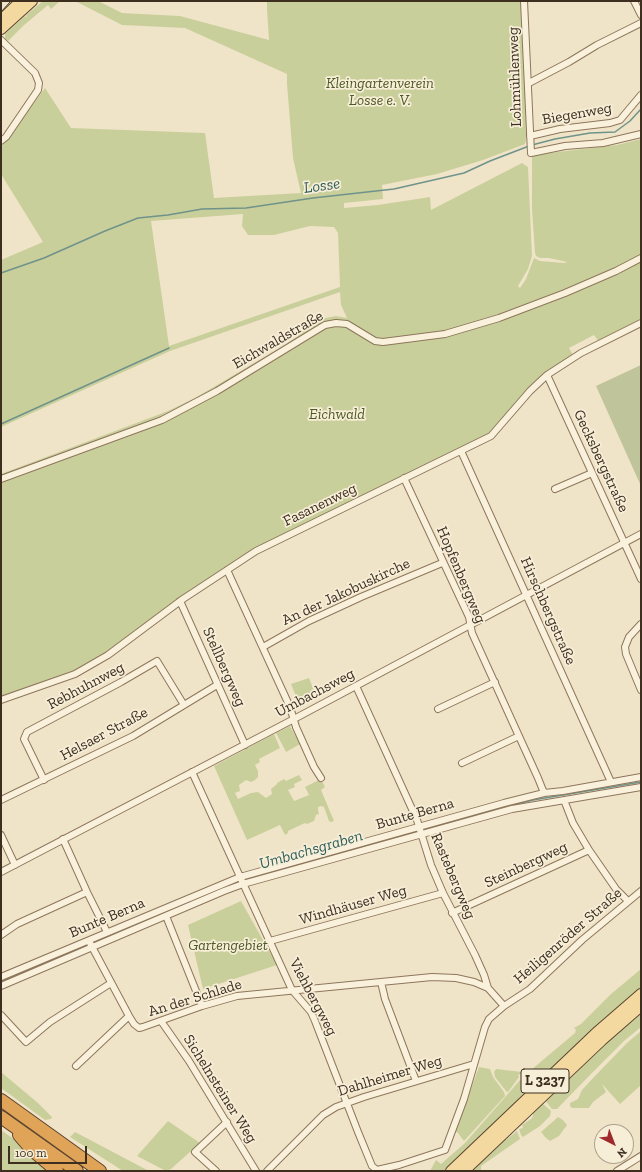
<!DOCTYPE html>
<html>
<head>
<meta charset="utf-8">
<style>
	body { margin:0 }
	#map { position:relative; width:642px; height:1172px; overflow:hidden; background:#f0e4c8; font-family:"Zilla Slab",serif }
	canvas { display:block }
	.frame { position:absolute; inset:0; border:2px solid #3d2e20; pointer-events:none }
	.north { position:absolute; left:594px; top:1124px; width:40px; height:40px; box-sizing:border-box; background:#f7eed8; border:1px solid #ada18e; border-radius:50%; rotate:138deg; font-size:11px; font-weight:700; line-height:16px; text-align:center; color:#3d2e20 }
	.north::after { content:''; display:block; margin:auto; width:14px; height:18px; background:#9e2a2b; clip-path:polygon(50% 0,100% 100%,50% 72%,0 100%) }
	.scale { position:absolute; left:8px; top:1146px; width:79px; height:18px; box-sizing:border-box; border:2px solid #3d2e20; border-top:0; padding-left:5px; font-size:12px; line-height:14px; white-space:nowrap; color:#3d2e20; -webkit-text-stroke:3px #f7eed8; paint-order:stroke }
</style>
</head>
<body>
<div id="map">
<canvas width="642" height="1172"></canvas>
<div class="frame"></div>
<div class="north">N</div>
<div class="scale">100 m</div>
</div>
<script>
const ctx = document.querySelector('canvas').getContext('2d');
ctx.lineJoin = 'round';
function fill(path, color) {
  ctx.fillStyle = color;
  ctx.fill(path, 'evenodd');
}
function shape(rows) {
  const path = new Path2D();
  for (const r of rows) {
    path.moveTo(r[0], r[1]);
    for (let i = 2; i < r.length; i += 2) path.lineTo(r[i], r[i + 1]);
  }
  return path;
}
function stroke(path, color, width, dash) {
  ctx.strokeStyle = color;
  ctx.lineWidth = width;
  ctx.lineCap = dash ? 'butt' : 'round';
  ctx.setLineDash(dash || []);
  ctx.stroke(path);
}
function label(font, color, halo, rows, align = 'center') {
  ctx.font = font + ' "Zilla Slab",serif';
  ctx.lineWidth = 3.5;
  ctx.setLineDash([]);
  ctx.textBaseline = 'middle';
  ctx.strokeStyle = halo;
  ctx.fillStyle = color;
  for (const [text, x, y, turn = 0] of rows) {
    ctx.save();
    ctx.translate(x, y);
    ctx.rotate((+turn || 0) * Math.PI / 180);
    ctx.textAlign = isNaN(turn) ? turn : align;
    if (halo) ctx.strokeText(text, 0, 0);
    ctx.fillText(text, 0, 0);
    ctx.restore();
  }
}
const green = shape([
	[43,1,60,1,51,9,48,5,23,26,8,41,5,39,5,34,25,16,27,18,26,15],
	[75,1,98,1,122,13,180,16,269,40,267,9,267,1,520,1,522,6,527,135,525,144,483,160,437,174,382,185,383,199,344,203,344,208,378,205,430,197,431,210,522,163,528,167,532,256,528,269,518,286,520,288,526,279,534,258,540,261,564,263,567,262,549,258,540,258,536,256,535,253,532,209,532,155,617,145,641,139,641,319,599,342,594,335,569,348,573,355,562,368,544,381,532,392,492,437,257,553,76,675,1,701,1,474,168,411,195,398,285,345,321,319,336,316,347,318,341,305,340,292,170,351,1,427,1,260,43,242,1,174,1,147,45,88,71,128,205,133,214,198,301,193,293,158,287,84,287,74,185,28,122,25],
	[243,214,242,226,248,235,274,235,310,226,334,227,338,233,340,287,169,346,151,221],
	[309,678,315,693,300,700,299,698,297,699,291,684],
	[290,726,300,744,286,752,276,733],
	[274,734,280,748,259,759,260,762,255,765,258,771,258,777,255,780,251,782,246,780,239,785,240,791,235,793,238,799,251,793,258,792,266,798,272,794,271,789,277,784,277,783,284,779,286,781,299,775,302,780,294,784,295,787,288,790,294,801,309,795,305,787,321,779,325,787,321,790,334,821,331,822,329,821,324,807,321,806,318,807,318,810,319,814,316,815,314,821,307,824,305,823,288,831,288,833,285,835,280,825,247,840,214,766],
	[415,829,416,833,246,882,243,877],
	[241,901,277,965,203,989,188,925],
	[641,969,641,989,544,1074,533,1087,521,1074,518,1075,519,1077,508,1092,506,1091,495,1077,494,1072,496,1069,522,1072,531,1070,575,1033,576,1030,574,1028,581,1024,611,994],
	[641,1010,641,1027,624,1041,591,1074,557,1109,552,1109,544,1099],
	[641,1031,641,1085,620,1104,602,1084,606,1092,593,1102,589,1108,572,1108,570,1106,570,1103,578,1099,582,1090,594,1077,627,1043],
	[479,1067,490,1069,493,1077,504,1092,505,1096,464,1141,458,1133,455,1131],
	[1,1072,38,1103,52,1117,51,1119,45,1120,1,1088],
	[520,1080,522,1081,529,1091,444,1171,430,1171,436,1160,441,1164,465,1143],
	[541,1102,551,1111,550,1116,540,1126,523,1137,521,1135,519,1129,523,1128,522,1125,531,1119,533,1116,533,1113],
	[558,1117,563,1120,567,1125,559,1136,550,1141,545,1137,541,1132],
	[168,1121,200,1143,171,1169,166,1171,137,1156],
	[1,1130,15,1140,36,1161,49,1171,1,1171],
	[517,1131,520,1139,481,1166,481,1171,477,1171,476,1170,474,1171,469,1171,497,1144,507,1139],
	[75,1132,149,1171,123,1171,70,1137]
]);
const cemetery = shape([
	[641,365,641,486,596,386]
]);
const stream = shape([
	[532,145,555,139,590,133,615,132,630,121,641,109],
	[1,273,44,258,105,231,138,218,168,215,202,209,246,208,313,198,394,189,464,173,490,161,529,146],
	[1,424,169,348],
	[422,830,500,808,533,800,641,782],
	[244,880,418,831],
	[233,883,241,881],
	[91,943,139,922],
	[1,981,88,944]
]);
const street = shape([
	[524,1,531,153,565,146,603,143,641,134],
	[634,1,641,15],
	[1,40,35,73,39,83,38,90,6,137,1,141],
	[529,83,569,62,597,45,641,23],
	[530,136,560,129,610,123,620,120,641,95],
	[547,375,641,579],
	[461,451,611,782],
	[404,478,469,617,472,633,538,778,544,793],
	[1,479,162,420,217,391,325,325,336,323,347,324,375,341,383,342,445,334,499,318,565,293,616,271,641,258],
	[555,489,592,473],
	[227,570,290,707,296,727,314,767,321,778],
	[180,601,245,745],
	[641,624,629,637,625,647,626,654,641,690],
	[263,647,309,621,361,597,442,563],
	[356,686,417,820,431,865,443,893,475,955,484,975,488,988],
	[1,700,75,674,108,655,183,599,256,551,491,436,530,391,547,375,581,353,641,323],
	[438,709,495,682],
	[462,763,519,736],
	[192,772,292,990,311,1012,315,1021,358,1132,372,1166,377,1170,399,1165,445,1150,464,1099,485,1027,489,1019,504,1006,530,989,582,940,641,891],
	[44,780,24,739,27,732,121,682,157,661,184,705],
	[1,800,133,736,217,685],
	[564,800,573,823,589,850,616,889,628,901],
	[1,835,15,865],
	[63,839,87,892,107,932],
	[1,872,294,719,641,534],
	[452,913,589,850],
	[166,916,202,1006],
	[1,935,17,924,87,892],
	[270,941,443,893],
	[90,943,129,1016,134,1024,139,1028,143,1027,202,1006,237,996,432,977,456,978,474,982,488,988,504,1006],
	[1,977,240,877,504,803,544,793,563,791,641,777],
	[381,982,385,999,416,1081],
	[1,986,224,891,243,884,512,809,641,787],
	[1,1015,26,1042,50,1022,111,983],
	[161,1021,189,1061,256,1171],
	[76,1066,129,1016],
	[216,1171,195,1152,227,1122],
	[267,1171,323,1115,336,1107,364,1097,474,1064],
	[617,1171,641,1156]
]);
const primary = shape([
	[1,20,21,1],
	[1,29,32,1],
	[451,1171,596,1033,641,994],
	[464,1171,602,1040,641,1006]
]);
const highway = shape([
	[1,1100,100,1171],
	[1,1117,77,1171],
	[19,1135,32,1150,57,1171]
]);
const tram = shape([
	[1,12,11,1]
]);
const shields = [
	[545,1081,48]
];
const shieldNames = [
	["L 3237",545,1081]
];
const streetNames = [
	["Lohmühlenweg",515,77,-92],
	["Biegenweg",577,114,-10],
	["Eichwaldstraße",278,340,-30],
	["Gecksbergstraße",601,461,65],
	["Fasanenweg",320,505,-26],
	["Hopfenbergweg",461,575,67],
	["An der Jakobuskirche",346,592,-25],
	["Hirschbergstraße",548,611,66],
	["Stellbergweg",224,667,66],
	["Rebhuhnweg",86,686,-28],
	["Umbachsweg",315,693,-28],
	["Helsaer Straße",104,734,-28],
	["Bunte Berna",415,814,-16],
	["Steinbergweg",526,865,-25],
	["Rastebergweg",453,876,67],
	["Windhäuser Weg",353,905,-16],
	["Bunte Berna",107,918,-23],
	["Heiligenröder Straße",568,936,-41],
	["Viehbergweg",313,997,62],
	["An der Schlade",195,998,-17],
	["Dahlheimer Weg",390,1076,-17],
	["Sichelnsteiner Weg",220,1089,58]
];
const parkNames = [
	["Kleingartenverein",380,84],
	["Losse e. V.",380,101],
	["Eichwald",337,415],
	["Gartengebiet",228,946]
];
const waterNames = [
	["Losse",322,186,-8],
	["Umbachsgraben",311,850,-16]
];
fill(green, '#c9cf9b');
fill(cemetery, '#bfc49a');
stroke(stream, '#6f938a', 1.5);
stroke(street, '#8d765c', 8);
stroke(primary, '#5b4430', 12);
stroke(highway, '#5b4430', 14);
stroke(street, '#faf1dc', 6);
stroke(primary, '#f3d9a0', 10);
stroke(highway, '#e0a458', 12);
stroke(tram, '#3d2e20', 1);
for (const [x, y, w] of shields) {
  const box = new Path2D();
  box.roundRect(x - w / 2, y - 12, w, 24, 3);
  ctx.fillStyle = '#f7eed8';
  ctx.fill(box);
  stroke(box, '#3d2e20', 1);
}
label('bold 14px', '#3d2e20', null, shieldNames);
label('15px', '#3d2e20', '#f7eed8', streetNames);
label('italic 15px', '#4d5a26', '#f7eed8', parkNames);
label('italic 16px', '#2f5d5a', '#f7eed8', waterNames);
</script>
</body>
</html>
